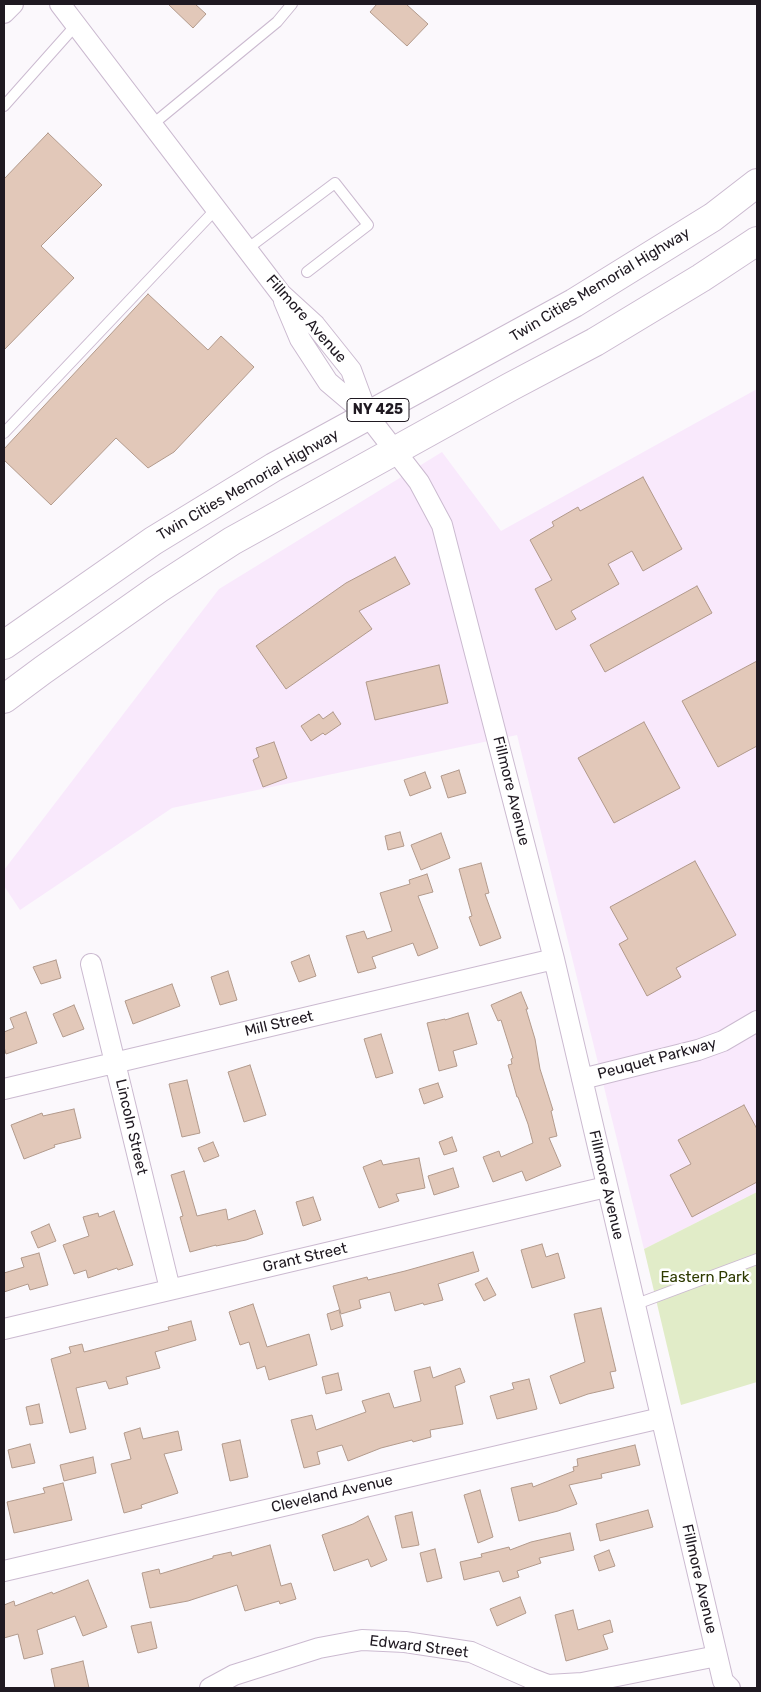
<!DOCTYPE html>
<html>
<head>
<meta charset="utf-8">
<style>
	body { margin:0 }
	#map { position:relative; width:761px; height:1692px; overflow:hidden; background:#fbf8fc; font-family:Rubik,sans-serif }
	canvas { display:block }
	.frame { position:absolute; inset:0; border:5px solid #1f1921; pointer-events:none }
</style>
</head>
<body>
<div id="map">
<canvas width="761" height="1692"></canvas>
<div class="frame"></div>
</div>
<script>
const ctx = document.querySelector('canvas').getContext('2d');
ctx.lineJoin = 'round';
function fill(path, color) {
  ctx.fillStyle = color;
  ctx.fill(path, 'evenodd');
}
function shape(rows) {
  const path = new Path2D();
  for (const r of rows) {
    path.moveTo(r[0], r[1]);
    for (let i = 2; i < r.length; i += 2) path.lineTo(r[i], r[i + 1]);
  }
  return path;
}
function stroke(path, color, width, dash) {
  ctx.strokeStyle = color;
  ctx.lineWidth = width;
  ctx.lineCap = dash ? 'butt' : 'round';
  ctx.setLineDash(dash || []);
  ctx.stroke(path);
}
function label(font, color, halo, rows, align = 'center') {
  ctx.font = font + ' Rubik,sans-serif';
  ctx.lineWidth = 5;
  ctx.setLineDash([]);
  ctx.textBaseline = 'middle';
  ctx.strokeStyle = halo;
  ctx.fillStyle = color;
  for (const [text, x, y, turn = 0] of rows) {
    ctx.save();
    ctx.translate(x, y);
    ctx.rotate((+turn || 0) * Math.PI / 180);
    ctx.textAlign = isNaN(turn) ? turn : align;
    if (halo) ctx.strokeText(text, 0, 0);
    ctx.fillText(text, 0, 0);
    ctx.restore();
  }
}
const industrial = shape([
	[757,389,757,1192,644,1249,517,735,172,808,20,910,4,886,4,870,219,589,442,452,501,531]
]);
const green = shape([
	[757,1192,757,1382,681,1405,644,1249]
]);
const building = shape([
	[168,4,195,4,206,14,193,28,168,4],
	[377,4,406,4,428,24,407,46,370,12,377,4],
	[48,133,102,185,41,246,74,278,4,350,4,179,48,133],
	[148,294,208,350,221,336,254,367,174,452,148,468,116,438,51,505,4,460,4,449,148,294],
	[643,477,682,549,643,571,632,551,608,564,619,584,571,611,576,619,556,630,535,589,552,580,530,540,554,526,552,522,578,507,580,511,643,477],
	[395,557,410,584,359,611,372,629,286,689,256,646,346,583,395,557],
	[697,586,712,613,605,672,590,645,697,586],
	[757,661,757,746,718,767,682,701,757,661],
	[439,665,448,703,375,720,366,682,439,665],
	[333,712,341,724,325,735,323,733,311,741,301,726,319,714,323,719,333,712],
	[644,722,680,788,614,823,578,758,644,722],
	[274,742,287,778,263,787,253,760,259,757,256,748,274,742],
	[459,770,466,793,448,798,441,776,459,770],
	[425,772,431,788,410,796,404,780,425,772],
	[400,832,404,846,388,850,385,836,400,832],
	[441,833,450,858,421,870,411,845,441,833],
	[695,861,736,935,676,968,681,977,647,996,619,944,628,939,610,907,695,861],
	[481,863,489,893,485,894,501,938,480,946,469,917,472,916,459,869,481,863],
	[427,874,433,892,418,896,438,948,418,956,413,943,372,957,376,968,358,973,346,936,364,931,367,939,392,931,380,893,410,884,409,880,427,874],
	[309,955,316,976,299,982,291,962,309,955],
	[56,960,61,978,41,984,33,967,56,960],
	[228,971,237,1000,220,1005,211,977,228,971],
	[172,984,180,1006,133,1024,125,1001,172,984],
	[521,992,528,1009,526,1009,535,1039,540,1069,553,1110,551,1111,557,1136,549,1138,561,1166,526,1181,522,1171,493,1182,483,1157,499,1151,501,1157,533,1143,528,1124,518,1097,517,1097,508,1065,512,1064,511,1059,513,1058,501,1020,498,1021,491,1005,521,992],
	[74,1005,84,1029,63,1037,53,1014,74,1005],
	[26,1012,37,1043,6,1054,4,1047,4,1032,14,1028,10,1018,26,1012],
	[468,1013,477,1044,453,1051,457,1066,439,1071,427,1023,445,1019,445,1020,468,1013],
	[381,1034,393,1073,376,1078,364,1039,381,1034],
	[250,1065,266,1115,244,1122,228,1072,250,1065],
	[187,1080,200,1133,182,1137,169,1084,187,1080],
	[438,1083,443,1097,424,1104,419,1089,438,1083],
	[744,1105,757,1129,757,1182,692,1217,670,1175,691,1164,678,1140,744,1105],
	[74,1109,81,1138,54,1145,55,1147,24,1159,11,1125,42,1113,43,1116,74,1109],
	[452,1137,457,1151,444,1155,439,1142,452,1137],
	[213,1142,219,1156,204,1162,198,1148,213,1142],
	[419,1158,425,1188,396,1194,399,1201,379,1208,363,1167,381,1160,383,1165,419,1158],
	[453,1168,459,1187,434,1195,428,1176,453,1168],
	[184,1171,197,1216,226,1209,228,1220,255,1210,263,1234,246,1240,216,1246,216,1245,190,1252,180,1217,183,1216,171,1175,184,1171],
	[313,1197,321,1220,303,1226,296,1202,313,1197],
	[114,1211,133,1265,118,1270,117,1268,88,1278,86,1270,74,1274,63,1245,89,1236,83,1217,98,1213,99,1217,114,1211],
	[49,1224,56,1241,38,1248,31,1232,49,1224],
	[542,1244,546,1257,558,1253,565,1278,532,1288,521,1250,542,1244],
	[473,1252,479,1271,438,1284,443,1300,424,1305,423,1303,395,1311,390,1292,359,1300,361,1308,341,1314,333,1286,367,1277,368,1280,405,1271,473,1252],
	[39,1253,48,1285,30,1290,28,1284,4,1292,4,1273,24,1267,21,1258,39,1253],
	[487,1278,496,1295,484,1301,475,1284,487,1278],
	[253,1304,267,1347,309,1334,317,1365,269,1380,265,1366,257,1369,249,1342,240,1345,229,1312,253,1304],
	[601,1308,616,1371,610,1372,614,1388,588,1394,560,1404,550,1376,585,1362,574,1314,601,1308],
	[339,1310,343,1326,331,1330,327,1314,339,1310],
	[191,1321,196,1340,155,1352,160,1368,126,1377,128,1384,109,1389,106,1381,76,1388,86,1429,70,1433,51,1359,71,1353,69,1347,82,1344,84,1352,169,1330,168,1327,191,1321],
	[430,1367,433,1378,460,1368,465,1382,455,1386,463,1424,430,1430,431,1437,413,1442,412,1440,381,1448,348,1461,342,1445,317,1452,320,1464,304,1468,291,1420,312,1415,316,1430,366,1412,362,1401,389,1393,394,1408,421,1401,414,1371,430,1367],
	[338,1373,342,1390,326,1394,322,1377,338,1373],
	[529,1379,537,1409,497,1419,490,1396,514,1389,512,1383,529,1379],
	[39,1404,43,1423,30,1425,26,1407,39,1404],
	[140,1428,143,1439,178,1431,182,1450,164,1454,178,1493,141,1505,142,1508,124,1513,111,1464,131,1459,124,1433,140,1428],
	[240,1440,248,1477,230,1481,222,1444,240,1440],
	[30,1444,35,1463,12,1468,8,1450,30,1444],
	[635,1445,640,1465,601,1474,602,1478,569,1485,577,1504,558,1511,519,1521,511,1488,532,1483,533,1487,574,1471,573,1467,578,1466,577,1459,635,1445],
	[93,1457,96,1473,64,1481,60,1465,93,1457],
	[63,1483,72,1520,14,1533,7,1502,45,1493,43,1488,63,1483],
	[480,1490,493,1537,478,1543,464,1495,480,1490],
	[648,1510,653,1527,600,1541,596,1524,648,1510],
	[412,1512,419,1545,402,1548,395,1516,412,1512],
	[368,1516,387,1560,371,1567,368,1559,334,1571,322,1535,353,1524,368,1516],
	[570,1533,574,1550,539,1558,541,1563,517,1571,519,1577,503,1582,499,1571,464,1580,460,1562,482,1557,481,1554,509,1547,510,1550,531,1542,570,1533],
	[270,1545,281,1586,291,1583,296,1599,280,1604,279,1601,245,1611,237,1585,188,1601,150,1608,142,1573,159,1569,160,1574,213,1558,213,1556,231,1552,232,1556,270,1545],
	[435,1549,442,1578,427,1582,420,1553,435,1549],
	[609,1550,615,1566,599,1571,594,1556,609,1550],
	[88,1580,107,1627,83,1636,75,1616,37,1630,43,1654,24,1659,18,1634,4,1638,4,1605,14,1601,15,1606,52,1592,53,1594,88,1580],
	[520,1597,526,1613,497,1626,490,1609,520,1597],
	[573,1610,578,1630,610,1620,613,1632,603,1635,608,1649,566,1661,555,1615,573,1610],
	[151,1622,157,1648,138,1653,131,1626,151,1622],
	[83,1661,89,1688,55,1688,51,1669,83,1661]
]);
const service = shape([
	[4,106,76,25],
	[153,124,277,22,292,4],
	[247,249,335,183,368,225,307,272],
	[4,433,217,208],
	[634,1305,757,1259]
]);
const minor = shape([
	[60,4,281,294,315,325,351,370,368,416,419,482,442,525,554,959,723,1681,730,1688],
	[4,13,13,4],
	[284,301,300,339,328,382,367,415],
	[91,964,170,1289],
	[582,1079,698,1050,723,1041,757,1021],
	[4,1089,554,959],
	[4,1329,606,1187],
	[4,1571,661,1418],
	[210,1688,234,1675,319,1648,362,1640,405,1642,471,1652,530,1678,548,1685,582,1683,717,1656]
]);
const primary = shape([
	[4,645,153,541,274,467,574,303,713,217,757,183],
	[4,699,43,670,158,589,232,541,510,387,595,342,701,278,757,241]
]);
const shields = [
	[378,410,62]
];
const shieldNames = [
	["NY 425",378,410]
];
const streetNames = [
	["Twin Cities Memorial Highway",600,285,-31],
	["Fillmore Avenue",306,319,48],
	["Twin Cities Memorial Highway",248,485,-30],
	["Fillmore Avenue",511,791,76],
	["Mill Street",279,1024,-13],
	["Peuquet Parkway",657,1059,-15],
	["Lincoln Street",131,1127,77],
	["Fillmore Avenue",606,1185,77],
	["Grant Street",305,1258,-13],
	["Cleveland Avenue",332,1494,-13],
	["Fillmore Avenue",699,1579,77],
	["Edward Street",419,1647,7]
];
const parkNames = [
	["Eastern Park",705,1278]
];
fill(industrial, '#f9e9fc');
fill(green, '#e1ecc8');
fill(building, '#e2c8b9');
stroke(building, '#b29a8c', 1);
stroke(service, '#cbbad0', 12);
stroke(minor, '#cbbad0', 22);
stroke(primary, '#cbbad0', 30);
stroke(service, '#fff', 10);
stroke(minor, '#fff', 20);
stroke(primary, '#fff', 28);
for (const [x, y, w] of shields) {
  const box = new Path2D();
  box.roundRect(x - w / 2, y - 11.5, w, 23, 4);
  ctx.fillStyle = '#fff';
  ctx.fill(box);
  stroke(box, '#1f1921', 1);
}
label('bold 14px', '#1f1921', null, shieldNames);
label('15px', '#1f1921', '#fff', streetNames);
label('15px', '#2e3a00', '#fff', parkNames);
</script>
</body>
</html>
